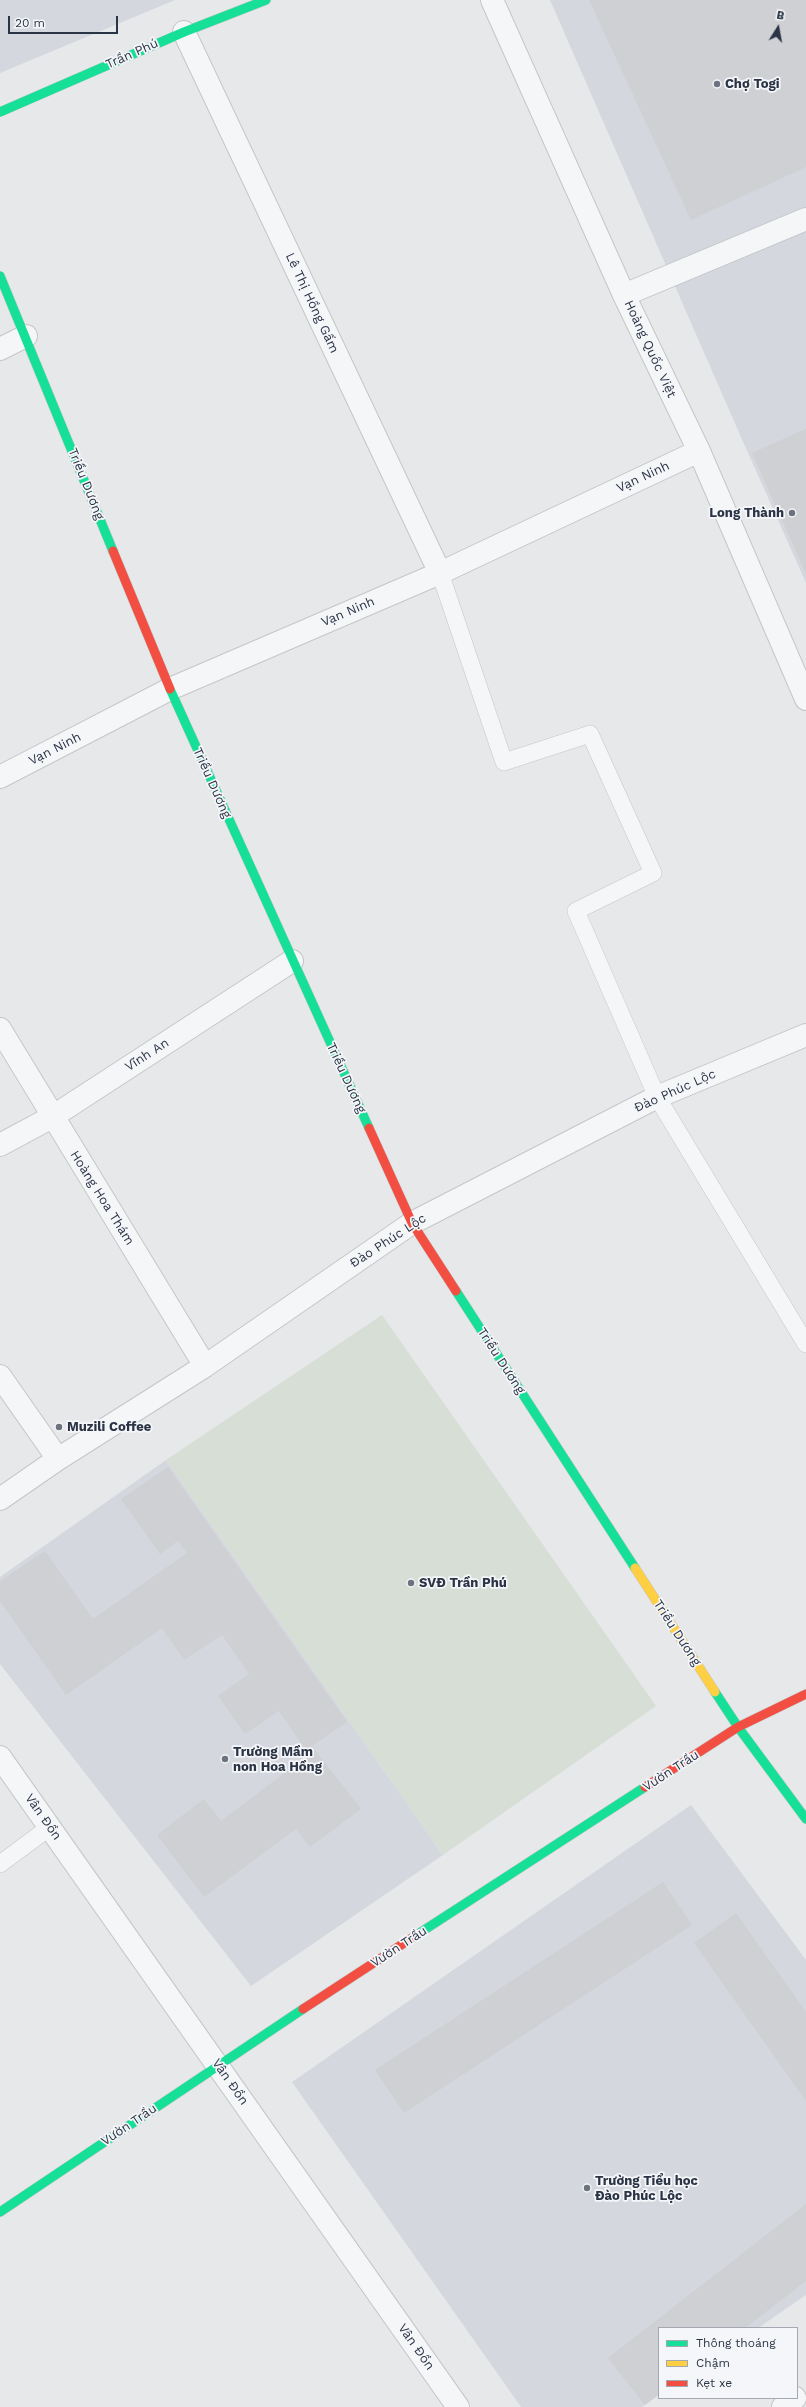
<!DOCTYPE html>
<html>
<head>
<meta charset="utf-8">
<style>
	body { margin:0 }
	#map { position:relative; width:806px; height:2407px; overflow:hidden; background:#e6e8ea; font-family:"Work Sans",sans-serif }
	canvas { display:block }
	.legend { position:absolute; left:658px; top:2327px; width:140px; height:72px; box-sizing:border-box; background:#f4f6f9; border:1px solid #a4a8b1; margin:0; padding:5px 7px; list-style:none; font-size:12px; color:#2b3445 }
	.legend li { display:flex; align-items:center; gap:8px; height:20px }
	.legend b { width:20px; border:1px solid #a4a8b1 }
	.north { position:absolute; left:758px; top:8px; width:40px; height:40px; -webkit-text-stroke:3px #f4f6f9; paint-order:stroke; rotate:11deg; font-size:11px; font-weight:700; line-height:16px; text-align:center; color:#2b3445 }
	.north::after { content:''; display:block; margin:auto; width:14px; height:18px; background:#2b3445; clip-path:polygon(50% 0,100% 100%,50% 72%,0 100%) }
	.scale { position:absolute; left:8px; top:16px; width:110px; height:18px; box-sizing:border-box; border:2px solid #2b3445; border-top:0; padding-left:5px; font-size:12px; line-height:14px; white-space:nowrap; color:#2b3445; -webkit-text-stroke:3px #f4f6f9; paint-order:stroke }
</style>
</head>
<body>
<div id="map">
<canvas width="806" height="2407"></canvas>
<ul class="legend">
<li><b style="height:5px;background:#16e098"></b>Thông thoáng</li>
<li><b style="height:5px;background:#ffcf43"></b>Chậm</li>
<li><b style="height:5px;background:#f24e42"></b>Kẹt xe</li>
</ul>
<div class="north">B</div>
<div class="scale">20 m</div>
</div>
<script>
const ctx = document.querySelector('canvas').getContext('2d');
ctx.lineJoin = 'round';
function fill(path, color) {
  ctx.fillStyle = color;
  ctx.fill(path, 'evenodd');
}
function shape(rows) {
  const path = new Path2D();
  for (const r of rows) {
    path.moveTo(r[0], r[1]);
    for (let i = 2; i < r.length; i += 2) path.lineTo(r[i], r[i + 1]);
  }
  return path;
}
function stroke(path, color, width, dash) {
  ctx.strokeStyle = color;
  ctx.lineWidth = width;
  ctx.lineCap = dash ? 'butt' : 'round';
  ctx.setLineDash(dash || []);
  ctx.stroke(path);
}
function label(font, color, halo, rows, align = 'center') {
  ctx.font = font + ' "Work Sans",sans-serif';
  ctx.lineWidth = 3.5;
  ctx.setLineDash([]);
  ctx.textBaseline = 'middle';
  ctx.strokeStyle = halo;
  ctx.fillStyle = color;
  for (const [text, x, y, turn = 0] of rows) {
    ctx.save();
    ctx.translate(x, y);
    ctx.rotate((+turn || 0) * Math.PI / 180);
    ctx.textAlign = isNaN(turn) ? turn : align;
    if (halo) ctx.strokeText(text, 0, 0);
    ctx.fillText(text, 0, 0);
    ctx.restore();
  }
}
const built = shape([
	[0,0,175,0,0,73],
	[550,0,806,0,806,583,737,428],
	[166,1460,443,1855,251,1986,0,1664,0,1577],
	[691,1805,806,1960,806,2295,758,2328,659,2328,659,2395,642,2407,521,2407,292,2082]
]);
const green = shape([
	[382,1315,656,1706,443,1855,166,1460]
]);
const building = shape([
	[589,0,806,0,806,167,691,220],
	[806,429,806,574,752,453],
	[168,1467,347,1722,306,1750,279,1711,245,1734,218,1696,249,1674,222,1635,184,1660,162,1628,66,1695,0,1601,0,1581,45,1551,93,1619,187,1553,178,1541,160,1554,121,1499],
	[315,1750,361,1809,310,1847,296,1829,204,1897,157,1835,204,1799,221,1821],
	[663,1882,692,1925,404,2113,375,2070],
	[736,1913,806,2012,806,2101,694,1943],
	[806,2204,806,2281,745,2328,659,2328,659,2394,645,2405,608,2358]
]);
const lane = shape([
	[440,573,504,762,590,734,653,873,576,911,657,1097,806,1344],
	[0,1864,50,1827]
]);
const street = shape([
	[492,0,624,295,699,451,806,699],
	[184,32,440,573],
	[624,295,806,219],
	[0,349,26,336],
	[0,777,170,689,440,573,699,451],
	[0,1029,205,1366],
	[0,1145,52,1117,292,961],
	[0,1376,58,1459],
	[0,1499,58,1459,205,1366,412,1223,657,1097,806,1035],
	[0,1757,458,2407],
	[783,2407,795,2398]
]);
const fast = shape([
	[0,112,184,32,266,0],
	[0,276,113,551],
	[170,689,369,1128],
	[456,1291,635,1568],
	[715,1692,738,1727,806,1819],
	[418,1934,645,1787],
	[0,2212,303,2009]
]);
const slow = shape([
	[635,1568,715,1692]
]);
const jam = shape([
	[113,551,170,689],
	[369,1128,412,1223,456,1291],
	[645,1787,738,1727,806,1694],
	[303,2009,418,1934]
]);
const markers = [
	[717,84,4,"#6c737f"],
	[792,513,4,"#6c737f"],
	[59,1427,4,"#6c737f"],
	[411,1583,4,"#6c737f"],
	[225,1759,4,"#6c737f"],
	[587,2188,4,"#6c737f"]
];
const streetNames = [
	["Trần Phú",132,54,-24],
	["Lê Thị Hồng Gấm",312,303,65],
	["Hoàng Quốc Việt",650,349,65],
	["Vạn Ninh",643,477,-25],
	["Triều Dương",86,484,68],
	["Vạn Ninh",348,612,-23],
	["Vạn Ninh",55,749,-27],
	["Triều Dương",212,783,66],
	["Vĩnh An",147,1055,-33],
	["Triều Dương",346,1078,65],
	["Đào Phúc Lộc",675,1091,-24],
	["Hoàng Hoa Thám",102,1198,58],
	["Đào Phúc Lộc",388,1241,-33],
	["Triều Dương",501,1361,57],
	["Triều Dương",677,1633,57],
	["Vườn Trầu",671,1771,-33],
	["Vân Đồn",43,1817,55],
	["Vườn Trầu",399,1947,-33],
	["Vân Đồn",230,2082,55],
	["Vườn Trầu",129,2125,-34],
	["Vân Đồn",416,2347,55]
];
const poiNames = [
	["Chợ Togi",725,84],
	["Long Thành",784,513,"right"],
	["Muzili Coffee",67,1427],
	["SVĐ Trần Phú",419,1583],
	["Trường Mầm",233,1752],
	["non Hoa Hồng",233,1767],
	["Trường Tiểu học",595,2181],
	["Đào Phúc Lộc",595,2196]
];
fill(built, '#d4d7dd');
fill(green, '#d6ded6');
fill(building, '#ced0d3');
stroke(lane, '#c4c6c8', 18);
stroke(street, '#c4c6c8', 24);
stroke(fast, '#c4c6c8', 10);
stroke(slow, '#c4c6c8', 10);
stroke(jam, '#c4c6c8', 10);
stroke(lane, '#f5f6f7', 17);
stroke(street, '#f5f6f7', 22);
stroke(fast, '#16e098', 9);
stroke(slow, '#ffcf43', 9);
stroke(jam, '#f24e42', 9);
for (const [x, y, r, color] of markers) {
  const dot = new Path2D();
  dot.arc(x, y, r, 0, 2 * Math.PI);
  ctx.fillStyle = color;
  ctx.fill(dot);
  stroke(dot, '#f4f6f9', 1.5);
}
label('13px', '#2b3445', '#f4f6f9', streetNames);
label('bold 13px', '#2b3445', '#f4f6f9', poiNames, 'left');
</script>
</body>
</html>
